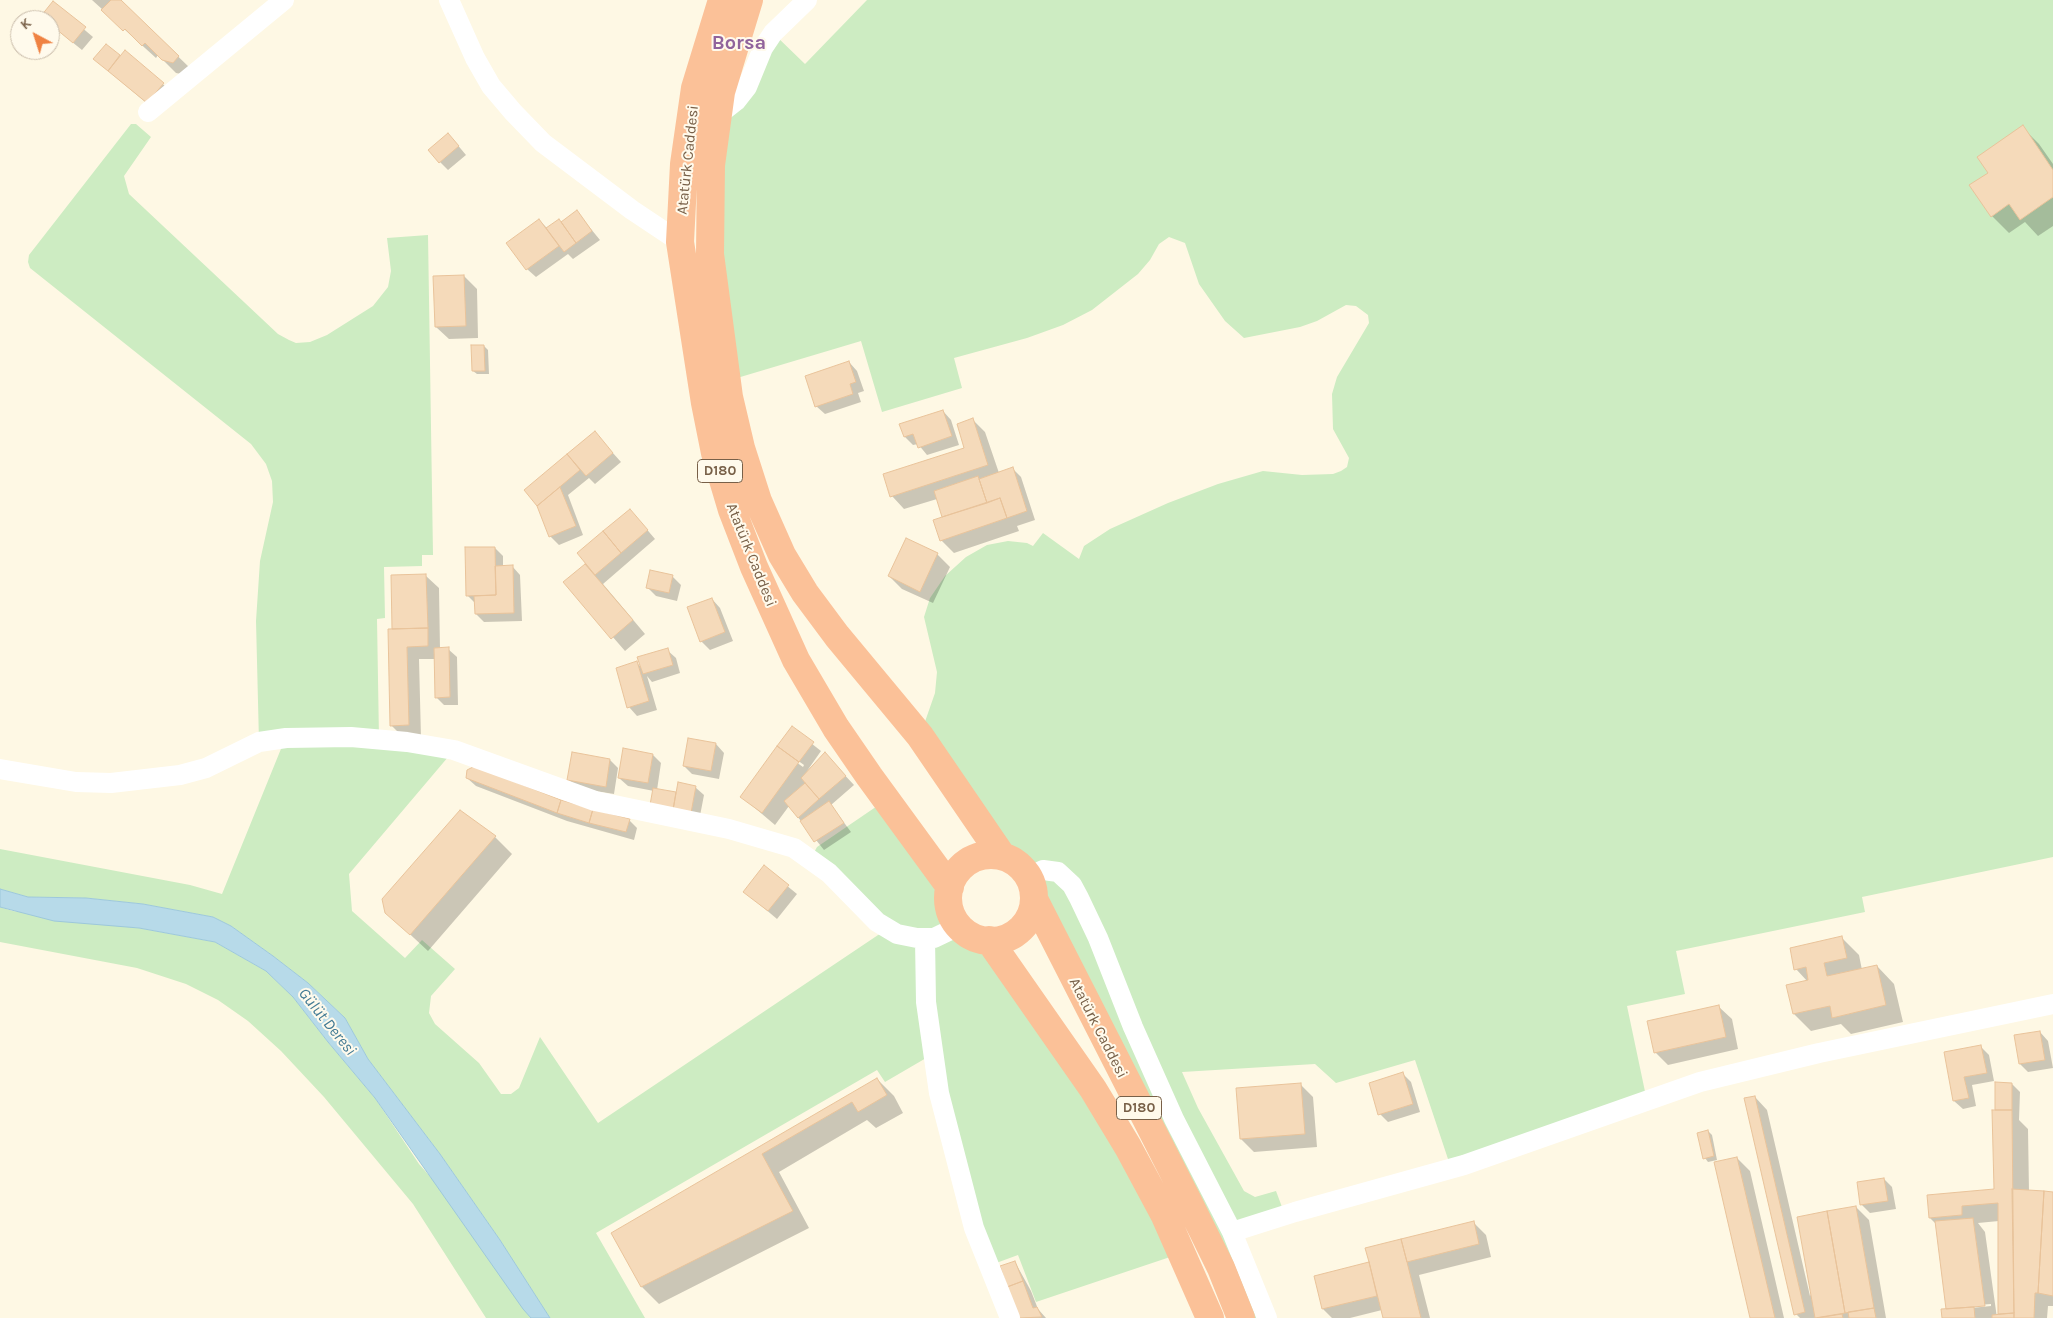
<!DOCTYPE html>
<html>
<head>
<meta charset="utf-8">
<style>
	body { margin:0 }
	#map { position:relative; width:2053px; height:1318px; overflow:hidden; background:#fef8e4; font-family:Karla,sans-serif }
	canvas { display:block }
	.north { position:absolute; left:10px; top:10px; width:50px; height:50px; box-sizing:border-box; background:#fffaec; border:1px solid #c9bcaa; border-radius:50%; rotate:320deg; font-size:14px; font-weight:700; line-height:20px; text-align:center; color:#786048 }
	.north::after { content:''; display:block; margin:auto; width:18px; height:22px; background:#ef8242; clip-path:polygon(50% 0,100% 100%,50% 72%,0 100%) }
</style>
</head>
<body>
<div id="map">
<canvas width="2053" height="1318"></canvas>
<div class="north">K</div>
</div>
<script>
const ctx = document.querySelector('canvas').getContext('2d');
ctx.lineJoin = 'round';
function fill(path, color) {
  ctx.fillStyle = color;
  ctx.fill(path, 'evenodd');
}
function shape(rows) {
  const path = new Path2D();
  for (const r of rows) {
    if (r.length === 3) {
      path.moveTo(r[0] + r[2], r[1]);
      path.arc(r[0], r[1], r[2], 0, 2 * Math.PI);
      continue;
    }
    path.moveTo(r[0], r[1]);
    for (let i = 2; i < r.length; i += 2) path.lineTo(r[i], r[i + 1]);
  }
  return path;
}
function stroke(path, color, width, dash) {
  ctx.strokeStyle = color;
  ctx.lineWidth = width;
  ctx.lineCap = dash ? 'butt' : 'round';
  ctx.setLineDash(dash || []);
  ctx.stroke(path);
}
function label(font, color, halo, rows, align = 'center') {
  ctx.font = font + ' Karla,sans-serif';
  ctx.lineWidth = 4;
  ctx.setLineDash([]);
  ctx.textBaseline = 'middle';
  ctx.strokeStyle = halo;
  ctx.fillStyle = color;
  for (const [text, x, y, turn = 0] of rows) {
    ctx.save();
    ctx.translate(x, y);
    ctx.rotate((+turn || 0) * Math.PI / 180);
    ctx.textAlign = isNaN(turn) ? turn : align;
    if (halo) ctx.strokeText(text, 0, 0);
    ctx.fillText(text, 0, 0);
    ctx.restore();
  }
}
const green = shape([
	[867,0,2053,0,2053,857,1862,897,1865,912,1676,951,1685,994,1627,1006,1647,1101,1451,1168,1415,1060,1336,1083,1315,1064,1182,1072,1198,1108,1244,1191,1255,1197,1276,1191,1285,1215,1232,1232,1267,1318,1241,1318,1026,872,1011,860,920,736,935,693,937,672,924,617,930,598,945,576,966,557,987,545,1008,541,1027,543,1033,546,1043,533,1079,559,1084,546,1110,529,1168,503,1218,484,1263,471,1302,475,1333,474,1341,471,1347,467,1349,458,1333,429,1332,394,1337,377,1369,323,1368,315,1356,306,1346,305,1317,321,1300,327,1244,338,1225,321,1199,284,1185,243,1169,237,1159,244,1150,260,1138,274,1092,310,1063,325,1027,338,954,358,962,388,882,412,861,341,727,381,711,165,736,101,773,33,805,64],
	[131,124,136,124,151,137,124,176,129,194,278,334,289,340,296,343,310,342,327,335,373,306,388,287,391,271,387,238,428,235,433,555,422,555,422,566,384,567,385,618,377,619,379,739,454,750,349,874,352,911,405,958,422,940,455,969,431,996,429,1013,435,1024,479,1063,501,1094,511,1094,519,1088,540,1037,598,1123,887,929,811,858,817,847,886,800,948,896,954,920,966,932,981,939,1182,1253,1036,1302,1018,1255,988,1266,933,1054,885,1082,877,1070,596,1233,645,1318,550,1318,500,1240,440,1154,368,1059,345,1018,308,983,273,956,231,926,213,917,143,904,86,898,28,897,0,889,0,849,190,885,222,894,285,739,259,742,256,621,260,561,273,502,272,481,266,464,251,444,30,268,28,262,29,255],
	[0,907,13,911,139,928,215,942,266,971,293,997,328,1042,375,1098,419,1164,434,1181,531,1318,486,1318,413,1204,324,1097,281,1051,248,1021,218,1000,186,984,137,968,0,942]
]);
const water = shape([
	[0,889,28,897,86,898,143,904,213,917,231,926,273,956,308,983,345,1018,368,1059,440,1154,500,1240,550,1318,531,1318,523,1309,375,1098,328,1042,293,997,266,971,215,942,139,928,54,921,0,907,0,889]
]);
const shadow = shape([
	[92,0,120,0,191,69,186,75,176,73,158,55,156,58],
	[53,3,93,37,82,50,51,25,50,20,43,16],
	[106,46,120,57,125,52,172,92,156,111,99,63],
	[2022,127,2039,144,2053,164,2053,226,2038,236,2025,222,2009,233,1992,216,1989,173],
	[456,143,466,155,448,170,440,162],
	[577,212,600,240,573,259,568,254,536,277,527,269,539,220,548,229,561,223],
	[464,276,477,289,478,338,449,339,436,327],
	[484,346,488,350,489,374,477,374,473,371],
	[849,362,857,371,864,391,858,393,861,402,825,414,816,406],
	[943,411,951,420,959,445,927,455,918,444,913,445,905,437,901,425],
	[973,420,985,432,999,473,1013,469,1021,477,1035,520,1017,526,1019,531,954,553,941,540,944,518,937,499,904,509,892,496,966,448],
	[595,433,621,462,595,484,589,478,568,495,583,535,559,545,550,536,538,505,526,491],
	[638,519,655,539,603,584,645,634,625,651,565,582],
	[495,548,503,556,503,567,512,566,520,575,522,621,484,622,476,614,476,604,468,596,466,549],
	[937,554,950,567,933,603,902,589,889,576],
	[426,576,439,588,440,649,448,649,457,657,458,705,444,705,436,697,435,659,419,659,421,738,404,738,391,725,393,630],
	[672,576,681,585,677,601,656,596,648,588],
	[712,599,720,608,733,641,710,650,701,641],
	[667,650,676,658,680,673,652,682,647,676,657,710,637,716,629,707,637,663,642,668],
	[792,728,821,751,807,771,825,754,854,785,831,805,851,832,824,850,789,806,775,825,742,797],
	[786,752,804,765,803,767,786,755],
	[716,744,724,753,719,779,692,774,684,766],
	[573,753,610,760,618,768,614,794,577,788,568,779],
	[653,755,661,763,657,790,677,793,695,787,704,795,699,821,659,813,654,791,628,786,619,778],
	[467,778,629,820,637,828,634,840,567,821,476,786],
	[495,837,512,854,428,951,386,912],
	[764,867,797,894,777,919,745,892],
	[1842,938,1859,955,1862,970,1877,966,1894,984,1903,1022,1851,1034,1841,1024,1811,1031,1794,1014,1788,986,1808,982,1796,969],
	[1719,1007,1732,1019,1738,1049,1668,1065,1655,1052],
	[2040,1032,2048,1041,2053,1068,2028,1072,2020,1064],
	[1981,1047,1989,1055,1994,1081,1972,1085,1976,1106,1963,1109,1954,1101,1946,1053],
	[1403,1074,1411,1082,1420,1112,1388,1122,1380,1114],
	[877,1079,894,1096,903,1113,876,1128,867,1120,779,1172,809,1228,659,1304,642,1287,613,1233],
	[2012,1084,2020,1092,2019,1120,2028,1129,2029,1192,2053,1193,2053,1306,2048,1306,2047,1318,1999,1318,1999,1221,1978,1223,1985,1232,1997,1318,1943,1318,1948,1310,1936,1224,1930,1218,1995,1190,1996,1111],
	[1991,1304,1991,1306,1952,1310,1952,1307],
	[1301,1085,1313,1097,1317,1147,1254,1152,1241,1139],
	[1755,1097,1767,1110,1810,1296,1856,1207,1869,1220,1886,1318,1800,1318,1796,1314],
	[1708,1131,1712,1135,1717,1160,1708,1162,1705,1158],
	[1737,1158,1750,1171,1784,1318,1751,1318],
	[1884,1179,1892,1187,1896,1209,1870,1213,1861,1204],
	[1473,1222,1486,1235,1491,1257,1419,1275,1430,1318,1384,1318,1382,1310,1350,1318,1332,1318,1323,1309,1315,1277,1370,1263],
	[1015,1262,1031,1291,1038,1309,1046,1318,1021,1318,1001,1267]
]);
const building = shape([
	[111,0,121,0,179,56,173,63,162,60,145,43,142,46,125,29,123,31,101,10,111,0],
	[53,1,86,27,73,43,50,24,50,20,41,16,53,1],
	[106,44,120,55,108,71,93,59,106,44],
	[125,50,164,83,147,103,108,71,125,50],
	[2023,125,2053,170,2053,197,2020,220,2009,204,1991,217,1969,185,1988,173,1977,157,2023,125],
	[448,133,459,146,439,163,428,150,448,133],
	[577,210,592,231,576,243,561,222,577,210],
	[539,219,559,246,526,270,506,243,539,219],
	[559,219,576,243,564,252,546,228,559,219],
	[464,275,466,326,435,327,433,276,464,275],
	[471,345,484,345,485,371,472,371,471,345],
	[849,361,856,382,850,384,853,394,815,407,805,376,849,361],
	[943,410,952,436,918,448,913,434,904,437,899,424,943,410],
	[973,418,988,465,890,497,883,474,964,448,957,424,973,418],
	[595,431,613,453,586,476,567,454,595,431],
	[567,454,580,470,537,506,524,490,567,454],
	[1013,467,1027,511,1007,518,1000,498,987,503,979,479,1013,467],
	[978,476,987,503,942,517,934,491,978,476],
	[560,487,576,526,549,537,537,506,560,487],
	[1000,498,1007,518,940,541,933,520,1000,498],
	[630,509,648,530,621,553,603,531,630,509],
	[603,531,621,553,595,575,577,553,603,531],
	[906,538,938,553,920,592,888,576,906,538],
	[465,547,495,547,496,595,466,596,465,547],
	[585,564,633,620,611,639,563,582,585,564],
	[513,565,514,613,475,614,474,596,496,595,495,566,513,565],
	[650,570,673,575,669,593,646,588,650,570],
	[426,574,428,628,392,629,391,575,426,574],
	[712,598,725,632,700,642,687,607,712,598],
	[428,628,428,646,407,647,409,725,390,726,388,629,428,628],
	[449,647,450,697,435,698,434,648,449,647],
	[668,648,673,665,643,674,637,657,668,648],
	[637,661,649,701,627,708,616,668,637,661],
	[792,726,814,742,799,762,777,746,792,726],
	[688,738,716,743,711,771,683,766,688,738],
	[777,746,799,762,762,813,740,797,777,746],
	[623,748,653,754,648,783,618,778,623,748],
	[572,752,610,759,606,787,567,780,572,752],
	[825,752,846,776,819,799,801,778,825,752],
	[475,766,561,800,557,813,466,778,467,770,475,766],
	[678,782,696,786,691,813,673,810,678,782],
	[805,783,819,799,798,818,784,801,805,783],
	[653,788,676,792,673,810,650,805,653,788],
	[561,800,593,809,589,823,557,813,561,800],
	[829,801,844,823,814,842,800,821,829,801],
	[593,809,630,819,626,832,589,823,593,809],
	[460,810,496,836,410,935,385,913,382,899,460,810],
	[764,865,789,885,768,911,743,892,764,865],
	[1842,936,1847,958,1824,963,1827,976,1877,965,1886,1005,1832,1018,1830,1006,1793,1014,1786,985,1808,980,1806,967,1794,970,1790,948,1842,936],
	[1719,1005,1726,1037,1654,1053,1647,1021,1719,1005],
	[2040,1031,2045,1060,2019,1064,2014,1035,2040,1031],
	[1981,1045,1987,1073,1964,1077,1969,1098,1953,1101,1944,1052,1981,1045],
	[1403,1072,1413,1104,1378,1115,1369,1083,1403,1072],
	[877,1078,887,1095,858,1112,852,1102,762,1154,793,1211,641,1287,611,1233,877,1078],
	[1995,1082,2012,1083,2012,1110,1995,1110,1995,1082],
	[1301,1083,1305,1134,1240,1139,1236,1088,1301,1083],
	[1755,1096,1805,1312,1794,1315,1744,1098,1755,1096],
	[1992,1110,2012,1110,2014,1313,1998,1314,1998,1203,1962,1206,1962,1215,1929,1218,1927,1195,1994,1189,1992,1110],
	[1708,1130,1714,1156,1703,1159,1697,1133,1708,1130],
	[1737,1157,1775,1318,1750,1318,1714,1162,1737,1157],
	[1884,1178,1888,1201,1860,1205,1857,1182,1884,1178],
	[2012,1189,2044,1191,2038,1293,2035,1293,2034,1318,2014,1318,2012,1189],
	[2044,1191,2053,1192,2053,1296,2038,1293,2044,1191],
	[1856,1206,1874,1308,1845,1313,1827,1211,1856,1206],
	[1827,1211,1845,1313,1815,1318,1797,1217,1827,1211],
	[1973,1218,1985,1306,1946,1309,1935,1221,1973,1218],
	[1474,1221,1479,1244,1407,1262,1401,1239,1474,1221],
	[1401,1239,1407,1262,1421,1318,1383,1318,1369,1262,1365,1248,1401,1239],
	[1015,1261,1023,1281,1007,1287,1000,1266,1015,1261],
	[1369,1262,1377,1296,1322,1309,1314,1276,1369,1262],
	[1023,1281,1033,1308,1037,1307,1042,1317,1019,1318,1007,1287,1023,1281],
	[1974,1307,1975,1318,1942,1318,1941,1309,1974,1307],
	[1874,1308,1876,1318,1849,1318,1848,1312,1874,1308],
	[2014,1313,2014,1318,1992,1318,1992,1315,2014,1313],
	[1842,1314,1843,1318,1817,1318,1842,1314]
]);
const minor = shape([
	[449,0,475,58,491,86,513,112,543,143,632,210,680,242],
	[148,112,284,0],
	[717,116,736,101,747,87,763,48,773,33,807,0],
	[0,769,76,782,111,783,180,775,206,768,259,742,286,738,351,737,407,742,454,750,595,801,729,829,794,848,829,873,877,922,897,934,917,938,934,938,959,926],
	[1028,877,1043,870,1058,872,1072,885,1079,898,1098,938,1133,1027,1174,1119,1232,1232,1267,1318],
	[925,939,926,1002,939,1093,974,1228,1010,1318],
	[1232,1232,1295,1212,1464,1165,1700,1082,1819,1053,2053,1004]
]);
const highway = shape([
	[722,0,695,88,684,164,680,242,705,403,715,453,732,510,754,567,796,660,836,728,869,776,950,887],
	[749,0,721,92,711,165,710,254,729,397,741,448,758,501,782,555,805,593,837,636,920,736,1002,856],
	[991,898,43],
	[1034,899,1189,1203,1221,1268,1241,1318],
	[989,940,1093,1089,1128,1147,1165,1216,1210,1318]
]);
const shields = [
	[720,471,45],
	[1139,1108,45]
];
const shieldNames = [
	["D180",720,471],
	["D180",1139,1108]
];
const streetNames = [
	["Atatürk Caddesi",688,160,-84],
	["Atatürk Caddesi",751,555,68],
	["Atatürk Caddesi",1098,1028,63]
];
const waterNames = [
	["Gülüt Deresi",327,1022,51]
];
const districtNames = [
	["Borsa",739,43]
];
fill(green, '#cdecc2');
fill(water, '#b7dae9');
stroke(water, '#9dc8db', 1);
fill(shadow, '#0003');
fill(building, '#f5daba');
stroke(building, '#e9c39a', 1);
stroke(minor, '#fff', 20);
stroke(highway, '#fbc198', 28);
for (const [x, y, w] of shields) {
  const box = new Path2D();
  box.roundRect(x - w / 2, y - 11.5, w, 23, 4);
  ctx.fillStyle = '#fffaec';
  ctx.fill(box);
  stroke(box, '#786048', 1);
}
label('bold 14px', '#786048', null, shieldNames);
label('15px', '#786048', '#fffaec', streetNames);
label('italic 16px', '#427a94', '#fffaec', waterNames);
label('bold 20px', '#91639c', '#fffaec', districtNames);
</script>
</body>
</html>
